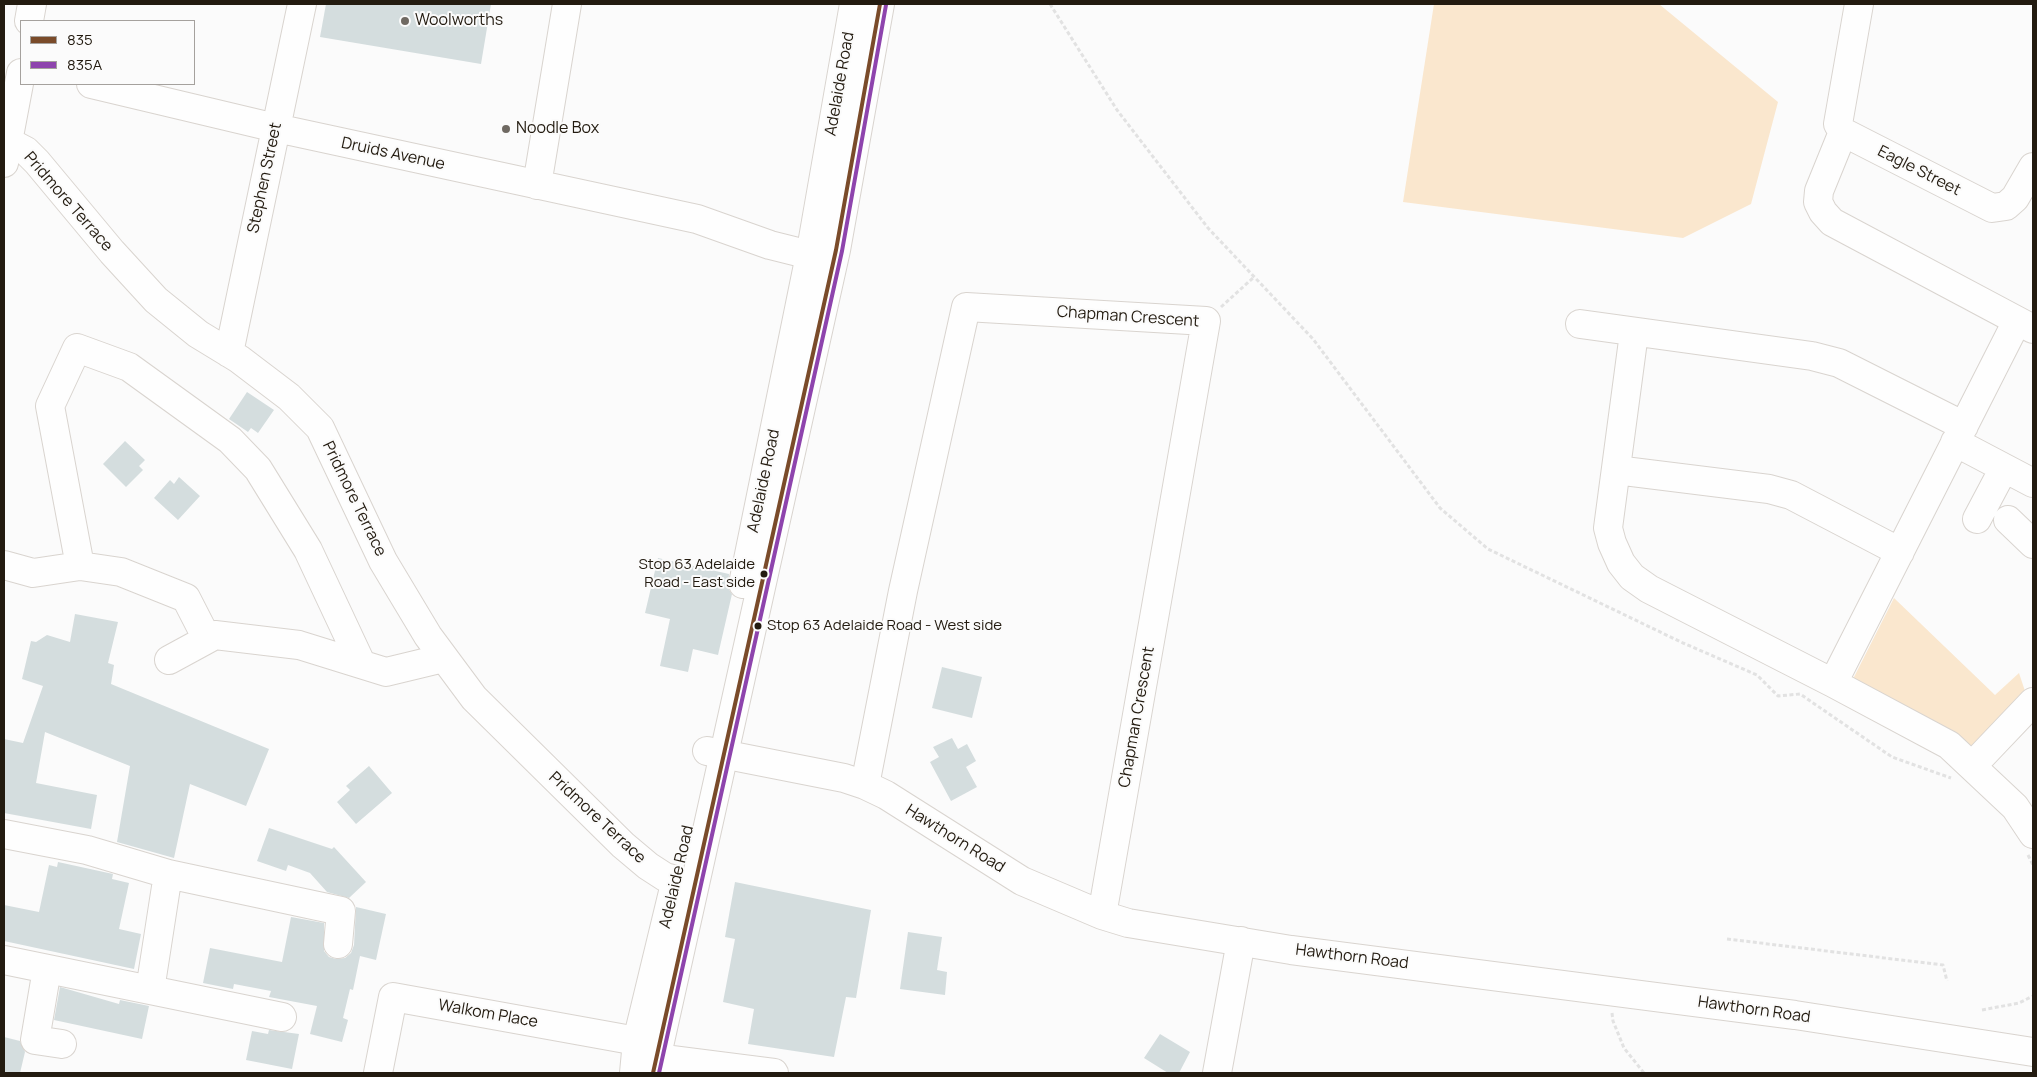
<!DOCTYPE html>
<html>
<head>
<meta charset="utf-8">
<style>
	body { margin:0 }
	#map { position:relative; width:2037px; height:1077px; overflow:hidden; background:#fbfbfb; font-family:Manrope,sans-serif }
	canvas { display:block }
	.frame { position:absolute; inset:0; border:5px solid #231b10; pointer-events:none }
	.legend { position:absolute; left:20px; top:20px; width:175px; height:65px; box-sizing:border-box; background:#fbfbfb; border:1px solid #a5a19d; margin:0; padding:6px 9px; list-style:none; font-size:15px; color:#231b10 }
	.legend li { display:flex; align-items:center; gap:10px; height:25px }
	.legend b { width:25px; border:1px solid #a5a19d }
</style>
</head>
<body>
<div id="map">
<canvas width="2037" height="1077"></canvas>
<div class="frame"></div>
<ul class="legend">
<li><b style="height:6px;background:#7a4b2a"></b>835</li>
<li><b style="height:6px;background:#8e44ad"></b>835A</li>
</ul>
</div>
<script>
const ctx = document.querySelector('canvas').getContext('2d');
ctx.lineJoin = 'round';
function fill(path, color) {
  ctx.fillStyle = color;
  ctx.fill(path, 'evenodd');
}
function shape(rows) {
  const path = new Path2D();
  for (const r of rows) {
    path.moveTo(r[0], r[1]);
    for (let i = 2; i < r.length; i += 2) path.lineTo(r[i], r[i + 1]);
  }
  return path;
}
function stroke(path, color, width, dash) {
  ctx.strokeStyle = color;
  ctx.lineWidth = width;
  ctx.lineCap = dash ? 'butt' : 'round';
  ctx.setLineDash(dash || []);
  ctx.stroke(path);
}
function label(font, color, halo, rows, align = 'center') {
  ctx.font = font + ' Manrope,sans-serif';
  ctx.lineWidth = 4;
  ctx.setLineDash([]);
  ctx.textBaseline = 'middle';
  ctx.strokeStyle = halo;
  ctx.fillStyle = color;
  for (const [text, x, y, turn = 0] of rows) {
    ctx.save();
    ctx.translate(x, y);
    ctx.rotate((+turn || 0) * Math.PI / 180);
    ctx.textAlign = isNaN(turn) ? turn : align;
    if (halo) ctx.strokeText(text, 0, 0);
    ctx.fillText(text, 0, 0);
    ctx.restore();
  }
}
const green = shape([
	[1434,4,1659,4,1778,102,1751,204,1683,238,1403,202],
	[1894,598,1995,695,2019,673,2026,694,1972,746,1852,681]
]);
const building = shape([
	[326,4,491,4,481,64,320,37],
	[247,392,274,410,258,433,251,428,248,432,229,419],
	[125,441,145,460,139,466,143,470,126,487,103,464],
	[179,477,200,496,178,520,154,498,170,480,174,484],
	[658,558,729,574,728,588,732,594,718,655,693,649,688,672,660,666,670,619,645,613],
	[75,614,118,622,108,663,114,665,111,684,269,749,246,806,190,784,174,858,117,842,130,766,45,732,36,783,97,795,91,829,4,813,4,739,23,743,43,686,22,679,31,641,36,642,47,635,70,642],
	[942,667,982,677,972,718,932,708],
	[952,738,958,749,967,744,976,761,966,767,977,787,951,801,930,762,939,757,933,747],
	[369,766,392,793,356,824,337,802,350,790,346,786],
	[269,828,332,849,334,847,366,882,349,898,327,892,310,873,288,865,286,871,257,861],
	[58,862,113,874,112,879,129,883,119,929,141,934,134,969,4,941,4,905,39,912,49,865,57,867],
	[735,882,871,910,856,998,846,997,834,1057,748,1044,754,1009,723,1002,735,939,725,937],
	[356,907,386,914,376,960,360,956,353,990,350,989,343,1018,348,1020,342,1042,310,1034,317,1006,269,997,271,991,234,984,233,989,203,983,210,948,282,962,291,917,324,923,324,951,329,957,336,959,345,958,351,953,354,945],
	[908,932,942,937,937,970,947,972,945,995,900,989],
	[60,987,119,1004,120,1000,149,1006,142,1039,54,1020],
	[269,1030,299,1034,292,1069,246,1060,252,1031,268,1034],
	[1160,1034,1190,1052,1179,1073,1168,1073,1144,1058],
	[4,1037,20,1041,25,1052,20,1073,4,1073]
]);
const path = shape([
	[1050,4,1117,110,1208,228,1313,339,1440,508,1488,549,1683,643,1757,675,1778,696,1800,694,1892,757,1951,778],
	[1221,307,1254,277],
	[2028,855,2033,865],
	[1727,939,1943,965,1947,981],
	[1982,1010,2019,1003,2033,996],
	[1612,1013,1613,1021,1624,1048,1644,1073]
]);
const minor = shape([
	[1859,4,1838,124,1843,132,1992,208,2006,206,2015,198,2033,167],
	[29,21,32,4],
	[91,84,276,128,697,219,770,245,810,255,832,250],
	[1843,132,1819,191,1818,202,1823,212,1832,222,2033,329],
	[7,141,26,151,37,162,112,252,156,300,198,334,239,359,289,397,320,428,383,561,428,636,474,698,623,845,648,866,665,877,676,880],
	[4,163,21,73],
	[537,185,567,4],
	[1580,324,1812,356,1839,363,1964,426],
	[1634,333,1608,528,1612,543,1621,563,1632,577,1649,589,1833,683,1949,745,2015,807,2033,834],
	[229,353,302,4],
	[1955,442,2033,483],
	[1616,470,1769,489,1791,495,1900,552],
	[1977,519,2004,468],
	[2008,520,2033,544],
	[4,565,33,573,80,566,121,572,186,598,207,639],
	[80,566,50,406,77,348,129,367,230,440,258,469,308,550,361,663],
	[169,660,215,635,299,645,386,672,444,658],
	[1833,683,2017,321],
	[707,751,844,778,865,785,886,795,1022,881,1102,915,1128,923,1291,950,1795,1015,2033,1052],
	[1972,766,2033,702],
	[865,785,903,591,966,307,1206,321,1102,915],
	[4,834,87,850,168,874,341,911,338,944],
	[4,960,282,1017],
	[47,969,35,1040,62,1044],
	[150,990,168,874],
	[656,1058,774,1073],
	[378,1073,393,997,659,1045],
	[1217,1073,1241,941]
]);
const major = shape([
	[743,584,811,250,854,4],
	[634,1073,637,1041,673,892],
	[653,1073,836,250,880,4]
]);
const bus1 = shape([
	[653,1073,836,250,880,4]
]);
const bus2 = shape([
	[659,1073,842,251,886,5]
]);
const markers = [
	[405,21,5,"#6f6962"],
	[506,129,5,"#6f6962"],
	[764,574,4.5,"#231b10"],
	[758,626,4.5,"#231b10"]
];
const busNames = [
	["Stop 63 Adelaide",755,565],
	["Road - East side",755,583],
	["Stop 63 Adelaide Road - West side",767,626,"left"]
];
const poiNames = [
	["Woolworths",415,21],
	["Noodle Box",516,129]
];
const streetNames = [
	["Adelaide Road",840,84,-80],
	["Druids Avenue",393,154,12],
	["Eagle Street",1919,171,27],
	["Stephen Street",265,178,-78],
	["Pridmore Terrace",68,202,49],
	["Chapman Crescent",1128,317,4],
	["Adelaide Road",764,481,-78],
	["Pridmore Terrace",354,499,64],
	["Chapman Crescent",1137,717,-80],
	["Pridmore Terrace",597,818,43],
	["Hawthorn Road",955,839,32],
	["Adelaide Road",677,877,-77],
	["Hawthorn Road",1352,957,7],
	["Hawthorn Road",1754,1010,8],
	["Walkom Place",488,1014,10]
];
fill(green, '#fae7ce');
fill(building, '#d4ddde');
stroke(minor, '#d9d4cf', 30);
stroke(major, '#d9d4cf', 30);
stroke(path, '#e2e2e2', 3, [4, 2.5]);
stroke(minor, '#fefefe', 28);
stroke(major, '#fefefe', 28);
stroke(bus1, '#7a4b2a', 4);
stroke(bus2, '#8e44ad', 4);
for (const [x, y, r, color] of markers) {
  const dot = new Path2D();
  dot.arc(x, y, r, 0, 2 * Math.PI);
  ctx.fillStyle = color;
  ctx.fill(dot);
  stroke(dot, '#fbfbfb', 2);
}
label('15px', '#231b10', '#fbfbfb', busNames, 'right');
label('16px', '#231b10', '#fbfbfb', poiNames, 'left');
label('16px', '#231b10', '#fbfbfb', streetNames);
</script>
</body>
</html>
